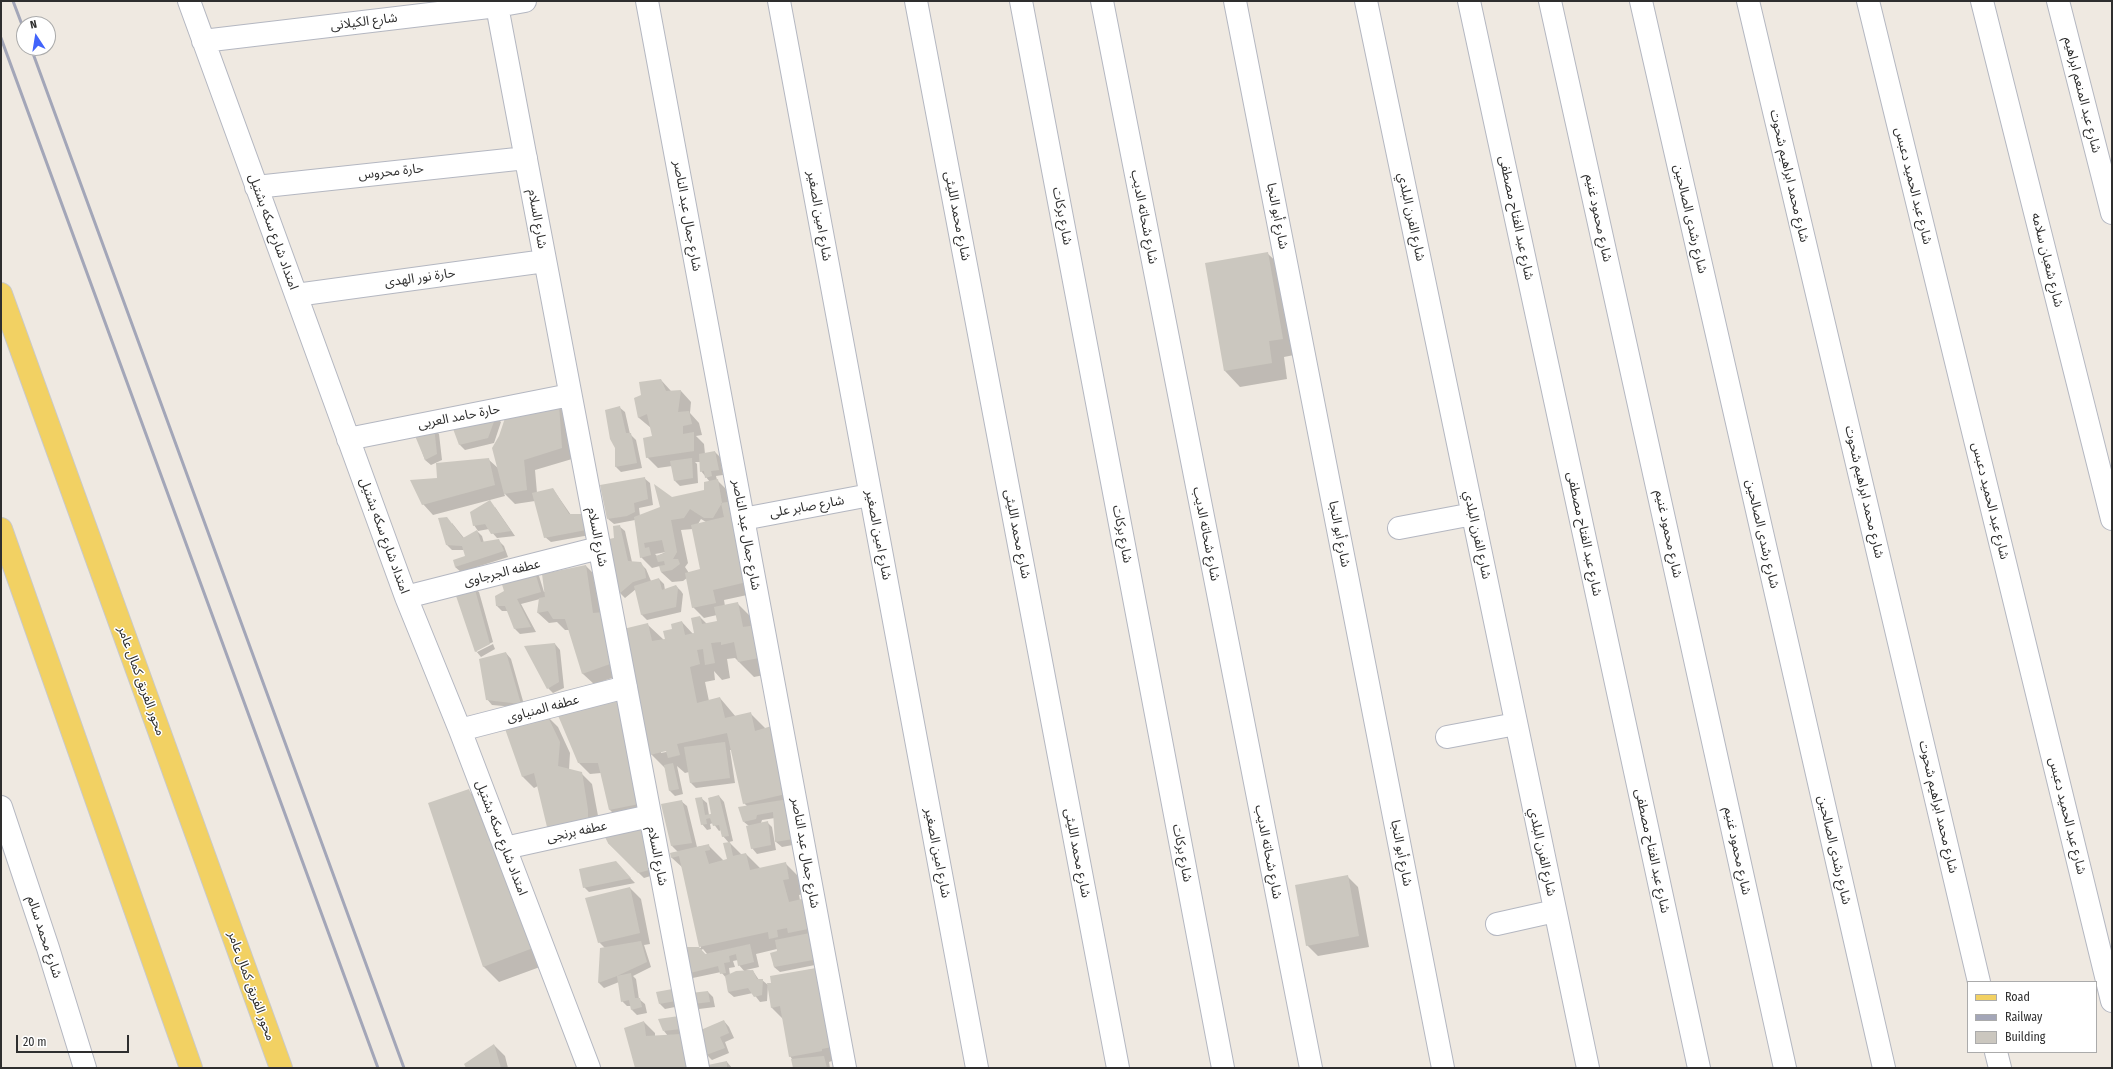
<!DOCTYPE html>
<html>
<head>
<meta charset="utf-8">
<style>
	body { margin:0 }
	#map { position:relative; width:2113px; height:1069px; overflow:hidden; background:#efe9e1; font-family:"Fira Sans Condensed",sans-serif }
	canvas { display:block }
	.frame { position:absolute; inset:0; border:2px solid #2e2e2e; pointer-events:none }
	.legend { position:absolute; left:1967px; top:981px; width:130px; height:72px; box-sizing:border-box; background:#fff; border:1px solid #ababab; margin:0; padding:5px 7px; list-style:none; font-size:12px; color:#2e2e2e }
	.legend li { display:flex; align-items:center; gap:8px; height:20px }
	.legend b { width:20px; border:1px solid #ababab }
	.north { position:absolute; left:16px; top:16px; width:40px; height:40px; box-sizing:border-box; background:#fff; border:1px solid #ababab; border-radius:50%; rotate:348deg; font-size:11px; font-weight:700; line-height:16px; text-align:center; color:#2e2e2e }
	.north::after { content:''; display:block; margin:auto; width:14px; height:18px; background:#4264fb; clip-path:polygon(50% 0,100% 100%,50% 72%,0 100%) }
	.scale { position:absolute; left:16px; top:1035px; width:113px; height:18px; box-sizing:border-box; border:2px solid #2e2e2e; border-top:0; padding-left:5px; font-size:12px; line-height:14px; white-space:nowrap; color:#2e2e2e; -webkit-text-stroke:3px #fff; paint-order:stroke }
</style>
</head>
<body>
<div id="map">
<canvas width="2113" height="1069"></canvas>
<div class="frame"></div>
<ul class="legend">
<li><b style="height:5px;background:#f2d163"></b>Road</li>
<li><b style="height:5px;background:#a3a6b8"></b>Railway</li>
<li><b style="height:11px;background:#cbc7bf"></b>Building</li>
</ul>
<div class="north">N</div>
<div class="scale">20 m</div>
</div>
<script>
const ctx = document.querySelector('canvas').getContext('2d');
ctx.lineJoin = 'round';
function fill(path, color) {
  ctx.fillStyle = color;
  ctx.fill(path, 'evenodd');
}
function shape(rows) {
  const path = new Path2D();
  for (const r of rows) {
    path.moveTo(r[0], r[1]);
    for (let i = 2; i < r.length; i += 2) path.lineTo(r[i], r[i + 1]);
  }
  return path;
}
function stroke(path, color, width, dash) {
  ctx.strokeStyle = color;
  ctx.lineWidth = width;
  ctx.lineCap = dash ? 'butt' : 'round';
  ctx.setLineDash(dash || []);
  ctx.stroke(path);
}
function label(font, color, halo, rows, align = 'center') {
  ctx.font = font + ' "Fira Sans Condensed","Noto Sans Arabic",sans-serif';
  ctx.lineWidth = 3;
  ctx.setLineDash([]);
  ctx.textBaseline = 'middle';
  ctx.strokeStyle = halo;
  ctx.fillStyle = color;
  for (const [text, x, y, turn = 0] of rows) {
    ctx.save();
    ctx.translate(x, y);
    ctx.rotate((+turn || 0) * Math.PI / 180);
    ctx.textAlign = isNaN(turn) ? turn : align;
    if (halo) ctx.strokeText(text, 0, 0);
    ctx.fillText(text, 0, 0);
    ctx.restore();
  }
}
const shadow = shape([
	[1267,253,1283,268,1299,354,1284,357,1287,379,1240,387,1225,371,1206,264],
	[661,380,671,391,681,391,691,402,690,413,699,423,702,435,696,436,704,444,705,454,715,452,720,457,723,475,716,476,717,480,728,491,761,592,724,600,725,606,738,604,753,619,779,672,754,677,735,658,727,659,730,678,722,680,714,671,715,680,705,682,709,701,720,698,736,717,750,713,766,729,803,843,782,847,776,842,775,818,762,820,761,823,767,822,772,827,776,850,757,854,752,848,749,826,744,822,747,806,744,803,732,750,730,750,735,783,696,788,691,783,689,772,685,773,677,766,683,794,675,796,670,791,666,769,651,754,648,625,664,640,682,622,693,634,695,634,700,617,707,624,718,622,717,615,704,618,693,607,687,578,683,581,672,582,661,572,660,566,652,568,641,557,635,520,614,524,608,519,644,478,650,483,653,505,639,508,640,516,661,508,672,498,705,491,710,482,701,471,700,462,695,462,697,464,698,483,680,486,675,481,672,466,658,468,647,457,653,437,651,428,639,418,635,398,642,396],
	[701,519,706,522,698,524],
	[693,529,701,570,689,573,685,567,688,563,681,530],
	[666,552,657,556,655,554],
	[671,749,671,751,661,753,661,751],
	[558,406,569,417,572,459,535,470,537,493,553,489,571,515,590,535,551,542,545,537,535,501,515,504,504,493,505,496,433,515,423,504,438,479,488,459,499,469],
	[619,407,625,412,630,434,636,440,642,468,621,472,616,467],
	[496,417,501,422,494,443,465,450,460,445,454,427],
	[434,429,439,434,442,460,431,465,425,460,415,432],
	[495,507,515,536,497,538,489,529,478,531,474,525],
	[452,523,464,538,477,531,482,536,484,543,499,541,504,546,508,557,461,572,455,567,466,556,464,550,452,550,447,545],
	[619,526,625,531,632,562,640,563,646,569,651,581,659,579,664,584,665,590,676,586,681,591,683,594,681,612,647,620,642,615,636,589,625,598,620,593,611,540,615,539],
	[586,566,597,577,621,675,594,684,583,674,569,630,565,630,557,622,549,623,538,613,540,599,521,604,536,632,520,634,515,629,508,611,502,611,497,606,505,592,533,571,539,576,544,592],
	[473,587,479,592,493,642,477,650,477,652,493,644,495,649,481,657,476,651],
	[555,644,560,650,564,688,553,693,548,688],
	[506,653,511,659,525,708,492,705,487,699],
	[558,713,650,814,621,821,610,810,601,773,590,774,579,763],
	[547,716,558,727,570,753,569,770,581,773,592,784,599,821,559,838,548,827,538,786,534,788,523,777,506,727],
	[468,790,484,806,548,964,499,982,483,966],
	[719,796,724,802,733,841,729,842,742,855,746,854,761,869,785,863,801,879,804,894,799,895,800,900,805,899,821,915,828,943,821,945,826,969,823,969,832,978,846,1056,829,1062,830,1068,794,1068,792,1059,790,1056,783,1019,772,1008,768,986,768,984,772,983,772,977,818,968,815,965,780,972,774,967,772,953,778,952,777,949,756,954,759,967,746,970,753,971,759,980,762,980,768,985,767,1001,760,1002,753,993,734,997,728,992,727,979,721,972,688,979,683,974,677,948,701,948,683,868,672,858,671,853,678,852,672,846,662,805,681,801,687,806,697,847,708,845,724,861,728,860,724,844,729,843,723,836,721,830,719,831,713,823,710,824,711,829,707,830,702,824,696,799,701,798,707,803,709,815,712,814,709,798],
	[703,949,708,955,706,955,701,950],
	[738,960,739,965,745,972,730,975,729,968,735,967,733,961],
	[649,832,654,875,644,878,608,843],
	[621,868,635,883,589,892,584,887],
	[1347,876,1358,887,1369,947,1318,956,1307,945],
	[630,888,641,899,650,944,644,945,651,967,633,976,636,979,639,999,645,1004,647,1013,637,1015,632,1010,631,1006,627,1006,622,1001,619,982,604,988,599,983,601,948,605,948,599,942],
	[658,992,685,1005,665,1009,660,1004],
	[708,992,713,997,715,1007,699,1009,694,1004],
	[679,1017,686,1034,636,1068,644,1022,655,1033,655,1036,668,1036,664,1031],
	[724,1021,729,1027,734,1038,725,1042,729,1053,712,1060,707,1055,698,1032],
	[494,1045,505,1056,508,1068,467,1068],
	[727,1062,732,1068,710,1068]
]);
const building = shape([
	[1268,252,1283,339,1269,341,1272,363,1224,371,1205,263],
	[661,379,666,391,681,390,678,412,689,411,692,424,683,426,683,434,694,432,694,451,646,458,643,438,652,436,647,414,638,418,634,398,641,395,639,382],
	[559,405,562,448,524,460,527,490,504,494,492,448,499,436,505,418],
	[620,406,626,433,631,433,637,463,615,467,615,448,610,439,605,410],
	[496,416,488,438,459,445,452,426],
	[434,427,437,454,425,460,413,431],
	[715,451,719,470,711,471,712,476,705,478,704,471,700,472,699,454],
	[489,458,495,485,422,505,410,480,437,478,436,463],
	[692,458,693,478,674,481,670,461],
	[645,477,648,499,634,503,635,512,627,516,607,519,600,485],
	[718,479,722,503,713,518,704,518,690,509,684,518,671,520,677,552,673,559,678,559,680,564,672,570,661,572,659,566,665,565,664,561,658,562,656,556,665,553,662,540,644,543,645,548,649,547,651,555,640,558,634,517,660,507,654,484,672,497,704,490,704,482],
	[553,488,569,514,582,514,586,530,544,538,532,493],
	[490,500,511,531,491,534,485,524,473,526,470,512],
	[734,501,751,581,713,590,716,603,692,608,685,573,700,569,691,525,724,517,721,503],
	[447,517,463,538,477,530,481,542,499,539,504,551,455,567,453,560,465,556,462,546,446,545,438,518],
	[620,525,628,561,641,562,645,570,646,578,633,582,619,594,609,539,614,538,613,526],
	[586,565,593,613,605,612,610,664,582,674,565,619,553,619,548,611,537,613,539,598,545,597,542,574],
	[534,569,541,592,517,599,531,627,514,629,505,606,496,606,495,596,504,591,500,578],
	[659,578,662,590,676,585,678,588,676,607,641,615,634,586],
	[474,586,490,644,475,652,454,590],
	[738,602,743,627,758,625,764,657,738,662,734,642,721,645,721,642,711,643,715,663,705,665,703,649,697,650,700,664,690,667,697,703,720,697,725,718,751,712,755,731,775,725,790,793,743,804,727,733,677,744,680,755,668,758,666,751,650,755,619,630,648,623,652,641,665,639,663,631,672,629,671,624,682,621,685,635,694,633,691,618,700,616,702,624,717,621,714,607],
	[555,643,559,682,547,689,524,646],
	[506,652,521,704,486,700,479,659],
	[619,696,639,804,609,810,598,763,578,763,557,713],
	[547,715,560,742,558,766,582,772,588,810,588,821,547,827,534,773,522,777,504,726],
	[725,742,730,778,690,783,684,747],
	[673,763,679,789,669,791,664,765],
	[469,789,533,948,483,967,428,803],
	[719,795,729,836,722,837,719,825,713,826,710,818,706,819,707,824,701,825,695,798,702,797,705,815,711,814,708,798],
	[789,799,799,838,775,842,773,812,757,815,756,819,743,822,738,807],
	[682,800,692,843,671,846,661,804],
	[768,821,771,845,751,849,746,826],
	[644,826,649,870,638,873,608,843,603,833],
	[730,842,733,856,746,853,750,870,786,862,789,879,783,880,789,902,806,898,813,928,788,933,787,928,777,930,778,937,769,939,768,932,699,947,679,856,671,858,670,853,709,844,710,850,705,851,709,864,727,859,723,843],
	[616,861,631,878,583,888,579,869],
	[1348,875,1359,936,1306,946,1295,885],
	[630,887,640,933,598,943,585,898],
	[815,932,821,964,814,965,813,960,774,967,770,953,777,951,775,940],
	[641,941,647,962,617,976,631,973,635,998,640,998,642,1007,631,1010,629,1000,621,1002,617,976,598,983,600,948],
	[750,944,754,962,738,966,736,954,729,956,730,962,724,963,726,973,720,974,718,966,682,975,676,947,699,947,705,954],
	[822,967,836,1046,822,1049,822,1051,789,1057,780,1006,771,1008,767,983,771,983,770,976],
	[753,970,757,979,763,979,762,995,754,997,748,988,728,992,725,976,736,971],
	[678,988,681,1000,659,1004,656,992],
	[708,991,710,1002,693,1004,691,993],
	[679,1016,681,1029,663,1031,658,1019],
	[724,1020,729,1033,720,1037,725,1048,706,1055,696,1032],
	[644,1021,646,1036,682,1034,688,1068,635,1068,624,1028],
	[494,1044,501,1068,466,1068,464,1064],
	[824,1056,827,1068,793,1068,791,1059],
	[727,1061,727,1068,709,1068,708,1065]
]);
const minor = shape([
	[189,1,406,597,460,730,589,1068],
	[647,1,845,1068],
	[779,1,977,1068],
	[916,1,1118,1068],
	[1021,1,1223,1068],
	[1102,1,1311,1068],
	[1235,1,1443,1068],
	[1366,1,1588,1068],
	[1469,1,1699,1068],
	[1550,1,1785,1068],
	[1641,1,1884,1068],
	[1748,1,1979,982],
	[1868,1,2112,1001],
	[1982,1,2112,519],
	[2058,1,2112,213],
	[497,6,698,1068],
	[203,41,497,6,525,1],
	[256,187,526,158],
	[296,295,545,261],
	[348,439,570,395],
	[743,519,870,495],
	[1399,528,1473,514],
	[406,597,599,548],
	[460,730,626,687],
	[1447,737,1516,724],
	[1,807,48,948,85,1068],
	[505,848,650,816],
	[1497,924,1555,911],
	[1996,1052,2000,1068]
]);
const primary = shape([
	[1,294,281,1068],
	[1,529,191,1068]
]);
const rail = shape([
	[13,1,24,30],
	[1,38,378,1068],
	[31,48,404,1068]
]);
const streetNames = [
	["شارع الكيلانى",364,22,-7],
	["شارع عبد المنعم ابراهيم",2082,95,76],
	["حارة محروس",391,172,-6],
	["شارع محمد ابراهيم شحوت",1789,176,77],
	["شارع عبد الحميد دعبس",1913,186,76],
	["شارع جمال عبد الناصر",687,216,80],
	["شارع امين الصغير",819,216,80],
	["شارع محمد الليثى",957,216,79],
	["شارع بركات",1062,216,79],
	["شارع أبو النجا",1277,216,79],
	["شارع شحاته الديب",1144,217,79],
	["شارع الفرن البلدي",1411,217,78],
	["شارع عبد الفتاح مصطفى",1516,218,78],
	["شارع محمود غنيم",1598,218,78],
	["شارع السلام",537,219,80],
	["شارع رشدى الصالحين",1690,219,77],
	["امتداد شارع سكه بشتيل",273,232,70],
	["شارع شعبان سلامه",2047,260,76],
	["حارة نور الهدى",420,278,-8],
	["حارة حامد العربى",459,417,-11],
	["شارع محمد ابراهيم شحوت",1864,492,77],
	["شارع عبد الحميد دعبس",1990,501,76],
	["شارع صابر على",807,507,-10],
	["شارع محمد الليثى",1017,534,79],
	["شارع بركات",1122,534,79],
	["شارع شحاته الديب",1206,534,79],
	["شارع أبو النجا",1339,534,79],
	["شارع عبد الفتاح مصطفى",1584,534,78],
	["شارع محمود غنيم",1668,534,78],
	["شارع رشدى الصالحين",1762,534,77],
	["شارع جمال عبد الناصر",746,535,80],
	["شارع امين الصغير",878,535,79],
	["شارع الفرن البلدي",1477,535,78],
	["امتداد شارع سكه بشتيل",384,536,70],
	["شارع السلام",597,537,79],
	["عطفه الجرجاوى",502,573,-14],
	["محور الفريق كمال عامر",141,681,70],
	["عطفه المنياوى",543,709,-15],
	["شارع محمد ابراهيم شحوت",1938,807,77],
	["شارع عبد الحميد دعبس",2067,816,76],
	["عطفه برنجى",577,832,-12],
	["امتداد شارع سكه بشتيل",501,838,69],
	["شارع رشدى الصالحين",1834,850,77],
	["شارع عبد الفتاح مصطفى",1652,851,78],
	["شارع محمود غنيم",1737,851,78],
	["شارع شحاته الديب",1268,852,79],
	["شارع الفرن البلدي",1542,852,78],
	["شارع جمال عبد الناصر",805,853,80],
	["شارع امين الصغير",937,853,79],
	["شارع محمد الليثى",1077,853,79],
	["شارع بركات",1182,853,79],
	["شارع أبو النجا",1401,853,79],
	["شارع السلام",657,856,79],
	["شارع محمد سالم",44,937,72],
	["محور الفريق كمال عامر",251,986,70]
];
fill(shadow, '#0003');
fill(building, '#cbc7bf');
stroke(minor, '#b4b7c1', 24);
stroke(primary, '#c9c9c9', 24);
stroke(minor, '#fff', 22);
stroke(primary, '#f2d163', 22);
stroke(rail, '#a3a6b8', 3);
label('13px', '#2e2e2e', '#fff', streetNames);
</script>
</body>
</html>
